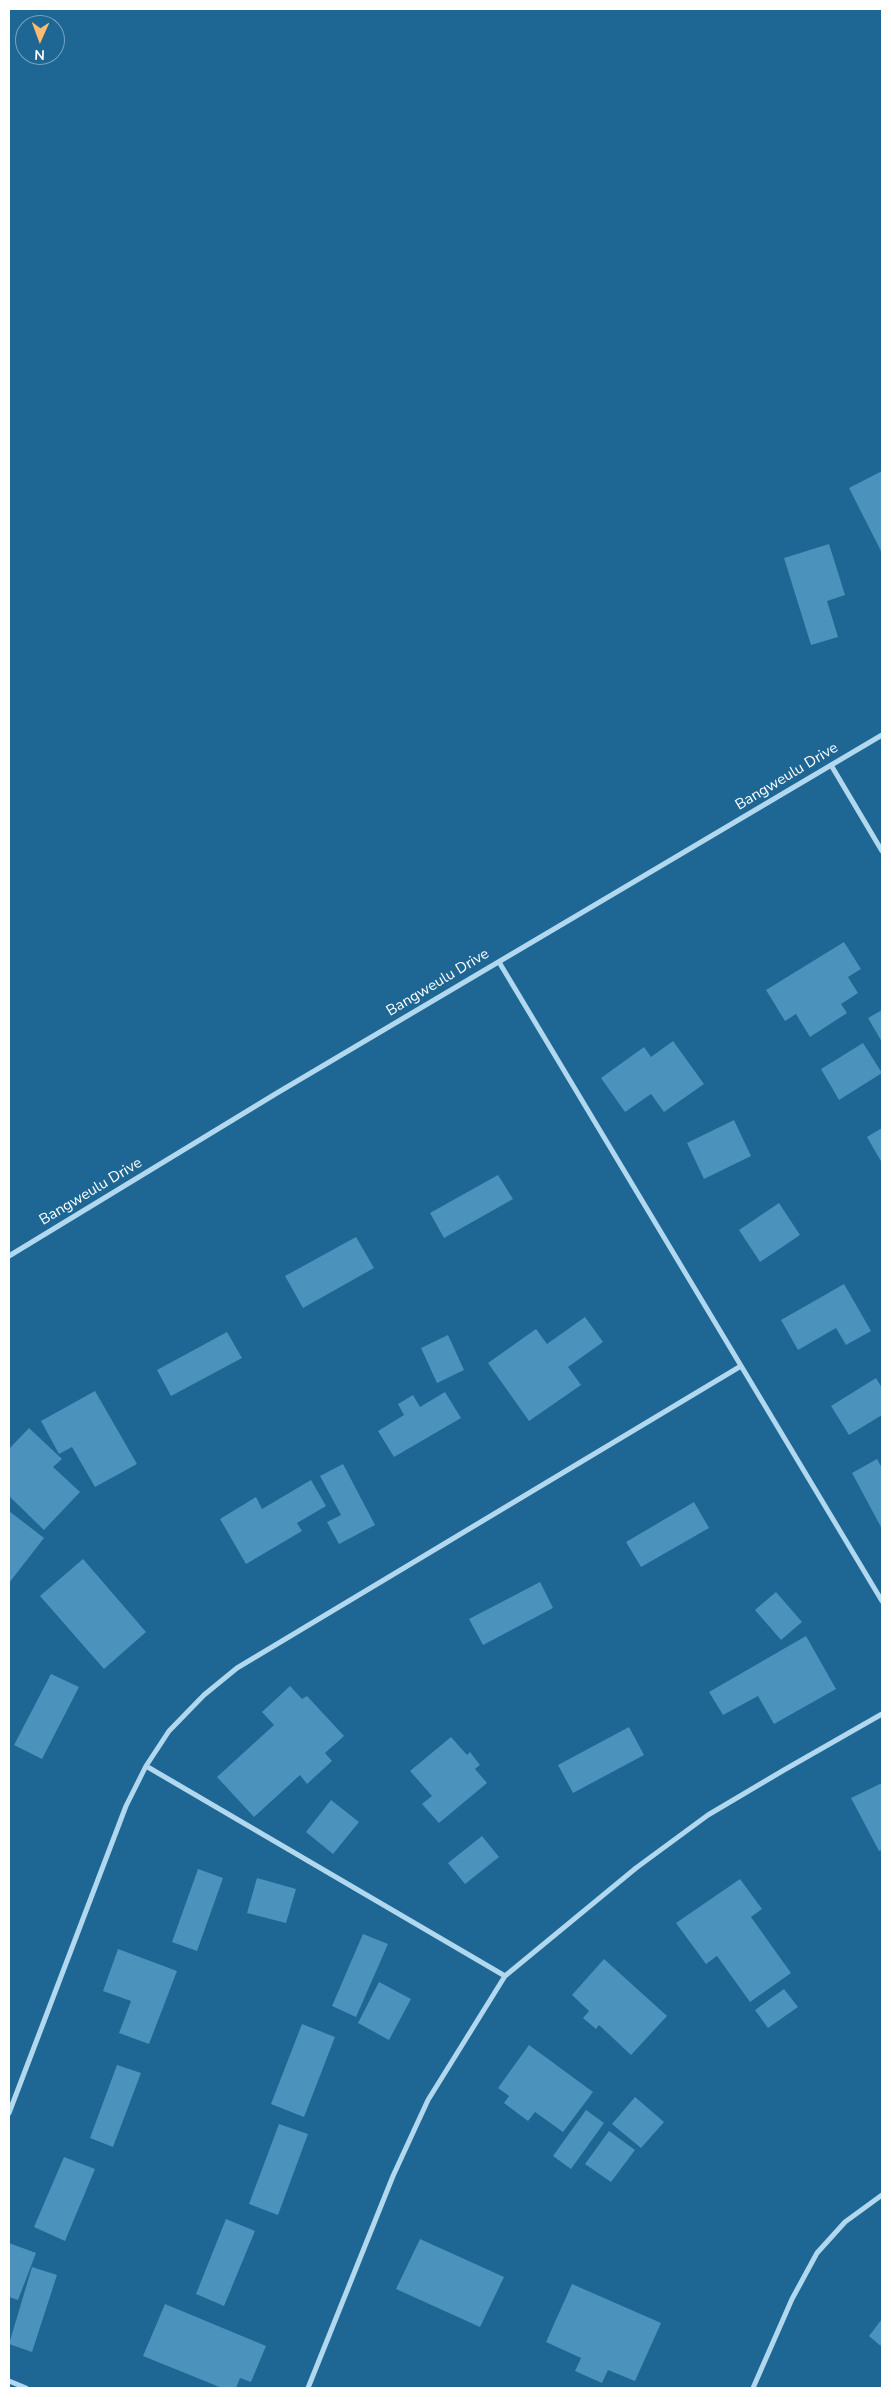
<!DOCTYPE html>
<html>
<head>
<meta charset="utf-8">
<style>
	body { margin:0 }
	#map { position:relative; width:891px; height:2397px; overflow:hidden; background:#1e6794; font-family:"Nunito Sans",sans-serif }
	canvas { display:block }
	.frame { position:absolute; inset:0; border:10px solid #fff; pointer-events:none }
	.north { position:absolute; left:15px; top:15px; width:50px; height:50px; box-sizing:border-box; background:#1e6794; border:1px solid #78a4bf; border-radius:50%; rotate:182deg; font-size:14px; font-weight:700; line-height:20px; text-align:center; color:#fff }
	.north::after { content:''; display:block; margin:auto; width:18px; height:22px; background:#fdbb70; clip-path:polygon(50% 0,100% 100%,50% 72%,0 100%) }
</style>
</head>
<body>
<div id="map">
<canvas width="891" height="2397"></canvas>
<div class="frame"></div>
<div class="north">N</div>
</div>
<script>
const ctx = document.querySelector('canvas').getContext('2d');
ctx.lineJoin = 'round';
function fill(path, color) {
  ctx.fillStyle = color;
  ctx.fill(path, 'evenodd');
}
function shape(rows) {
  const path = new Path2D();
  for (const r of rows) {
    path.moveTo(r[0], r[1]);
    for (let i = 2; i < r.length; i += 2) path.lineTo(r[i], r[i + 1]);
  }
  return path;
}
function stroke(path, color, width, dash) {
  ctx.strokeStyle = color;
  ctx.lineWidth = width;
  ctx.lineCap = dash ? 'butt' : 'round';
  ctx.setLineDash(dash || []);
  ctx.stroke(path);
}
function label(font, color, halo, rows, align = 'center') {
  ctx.font = font + ' "Nunito Sans",sans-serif';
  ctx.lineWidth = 4.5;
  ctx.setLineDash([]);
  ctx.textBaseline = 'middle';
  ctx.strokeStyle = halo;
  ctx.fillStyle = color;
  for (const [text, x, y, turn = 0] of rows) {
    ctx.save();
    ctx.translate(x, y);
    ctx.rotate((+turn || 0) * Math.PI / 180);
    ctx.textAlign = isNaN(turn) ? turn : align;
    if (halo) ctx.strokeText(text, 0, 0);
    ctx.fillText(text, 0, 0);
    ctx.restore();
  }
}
const building = shape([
	[882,471,882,553,849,488],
	[829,544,845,595,827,601,838,637,811,645,784,558],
	[844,942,861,969,848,977,858,993,841,1004,847,1013,810,1037,796,1014,785,1021,766,990],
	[882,1010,882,1042,868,1018],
	[673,1041,704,1084,664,1112,651,1094,625,1112,601,1078,644,1047,651,1057],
	[863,1043,882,1073,839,1100,821,1069],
	[734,1120,751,1156,704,1179,687,1143],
	[882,1128,882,1163,867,1137],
	[498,1175,513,1199,444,1238,430,1213],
	[779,1203,800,1235,760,1262,739,1230],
	[356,1237,374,1268,303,1308,285,1276],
	[844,1284,871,1331,846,1345,836,1328,798,1350,781,1320],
	[585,1317,603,1342,568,1367,581,1385,529,1421,488,1363,536,1329,547,1344],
	[227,1332,242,1358,171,1396,157,1370],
	[448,1335,464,1370,437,1383,421,1348],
	[876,1378,882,1388,882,1415,849,1435,831,1406],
	[95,1391,137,1464,95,1487,72,1447,59,1454,41,1421],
	[445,1392,461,1418,394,1457,378,1431,404,1415,398,1404,413,1395,420,1407],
	[29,1428,62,1459,53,1467,80,1492,44,1530,9,1496,9,1449],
	[877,1459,882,1468,882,1529,852,1473],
	[343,1464,375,1525,339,1544,327,1522,341,1515,320,1476],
	[311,1480,326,1506,297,1523,302,1531,246,1564,220,1519,256,1497,262,1509],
	[694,1502,709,1528,641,1567,626,1542],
	[9,1511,44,1538,9,1583],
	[83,1559,146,1632,104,1669,40,1596],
	[540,1582,553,1608,483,1645,469,1619],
	[776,1592,802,1622,781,1640,755,1610],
	[806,1636,836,1689,774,1724,758,1696,723,1715,709,1692],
	[51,1674,79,1687,42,1759,14,1745],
	[290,1686,302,1699,307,1696,344,1736,325,1753,332,1761,307,1784,300,1775,254,1817,217,1777,274,1725,262,1712],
	[629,1727,644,1755,573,1793,558,1765],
	[451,1737,467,1755,470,1752,480,1765,475,1769,487,1783,439,1823,422,1804,432,1796,410,1771],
	[882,1783,882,1850,879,1851,851,1798],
	[331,1800,359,1822,333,1854,306,1832],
	[482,1836,499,1857,465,1884,448,1863],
	[198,1869,223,1878,197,1951,172,1942],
	[257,1878,296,1889,286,1923,247,1913],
	[740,1879,762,1909,751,1917,791,1973,750,2002,717,1956,706,1964,676,1923],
	[363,1934,388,1944,356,2017,332,2006],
	[118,1949,177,1971,149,2044,119,2033,131,2001,103,1991],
	[604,1959,667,2016,631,2055,599,2025,596,2029,583,2018,589,2011,572,1995],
	[379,1982,411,1999,389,2040,358,2023],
	[784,1989,798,2007,768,2028,755,2010],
	[302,2024,335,2037,304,2117,271,2104],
	[529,2045,593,2092,563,2132,535,2112,528,2121,504,2103,509,2096,498,2088],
	[117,2065,141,2073,113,2147,90,2138],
	[635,2097,664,2122,641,2148,612,2124],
	[586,2110,604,2123,571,2169,553,2156],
	[279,2124,308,2134,278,2215,249,2204],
	[609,2131,635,2150,611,2182,585,2164],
	[64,2157,95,2169,65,2241,34,2227],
	[226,2219,255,2231,224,2306,196,2294],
	[420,2239,504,2277,480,2327,396,2289],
	[9,2243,36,2253,18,2300,9,2297],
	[32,2267,57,2275,32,2352,9,2344],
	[572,2284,661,2323,635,2381,608,2370,602,2383,575,2371,581,2358,546,2342],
	[165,2304,266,2346,251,2382,240,2378,236,2388,222,2388,143,2356],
	[882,2319,882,2347,869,2336]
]);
const street = shape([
	[831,765,882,851],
	[499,962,882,1601],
	[9,1256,277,1093,882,735],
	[146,1766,505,1976],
	[9,2113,126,1806,146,1766,169,1731,204,1695,237,1668,741,1366],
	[9,2381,26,2388],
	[308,2388,393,2176,428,2100,505,1976,636,1868,708,1815,784,1770,882,1714],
	[753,2388,792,2299,817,2253,845,2222,882,2195]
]);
const streetNames = [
	["Bangweulu Drive",787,777,-31],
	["Bangweulu Drive",438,983,-31],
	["Bangweulu Drive",91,1192,-31]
];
fill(building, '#4b92bc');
stroke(street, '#b1d8ee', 5);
label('15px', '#fff', '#1e6794', streetNames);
</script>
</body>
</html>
